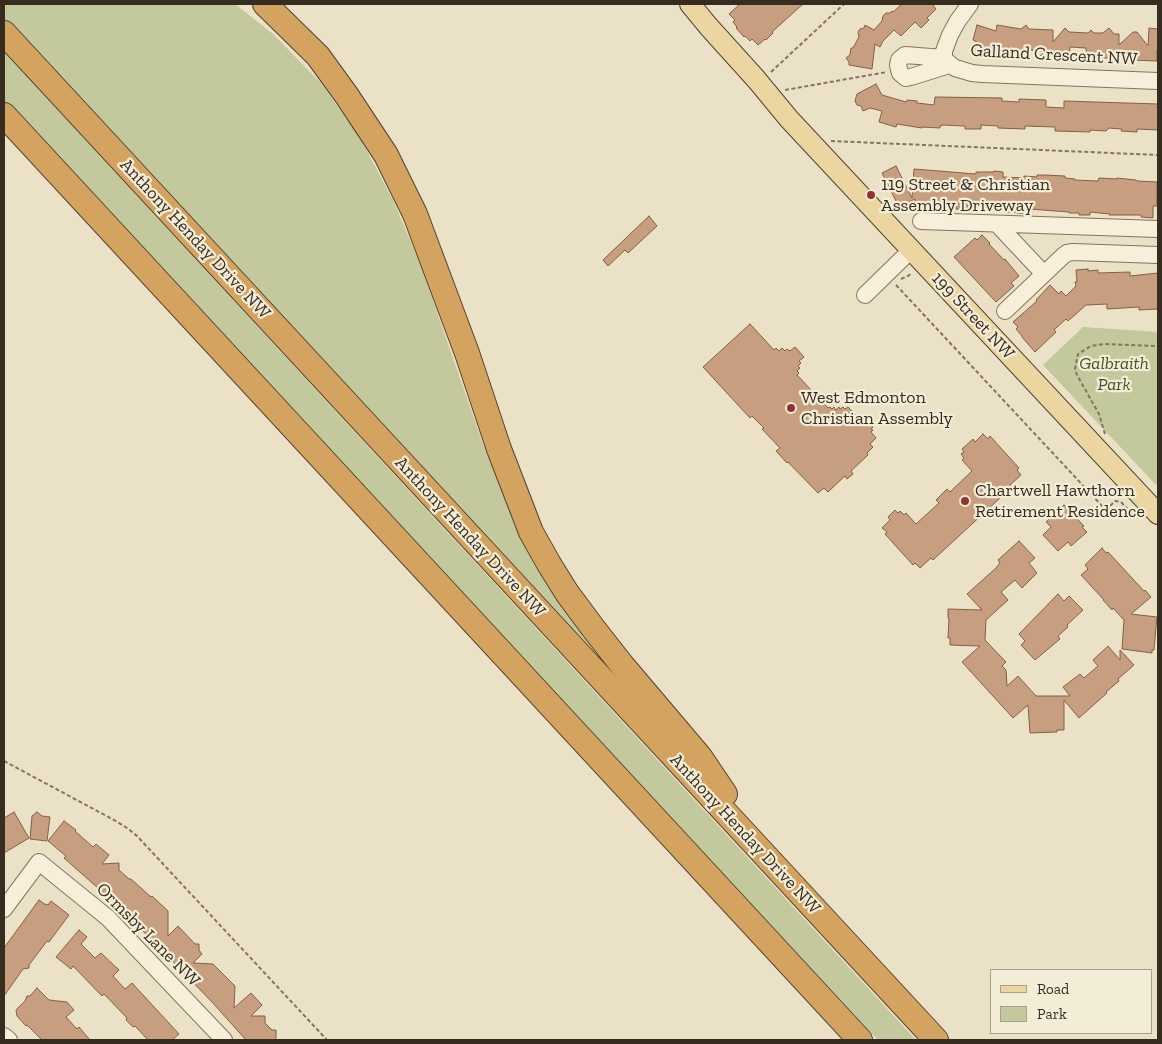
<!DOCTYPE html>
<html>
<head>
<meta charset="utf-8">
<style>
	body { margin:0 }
	#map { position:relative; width:1162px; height:1044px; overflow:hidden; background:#ebe1c7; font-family:"Zilla Slab",serif }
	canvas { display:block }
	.frame { position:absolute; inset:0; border:5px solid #372c20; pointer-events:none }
	.legend { position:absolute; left:990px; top:969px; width:162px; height:65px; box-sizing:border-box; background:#f3ecd6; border:1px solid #a89f8d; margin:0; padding:6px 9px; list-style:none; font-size:15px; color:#372c20 }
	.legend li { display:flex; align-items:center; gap:10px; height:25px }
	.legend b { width:25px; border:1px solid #a89f8d }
</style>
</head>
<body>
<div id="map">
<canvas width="1162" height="1044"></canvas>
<div class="frame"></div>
<ul class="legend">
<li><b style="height:6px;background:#ebd6a2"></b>Road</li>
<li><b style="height:14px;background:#c3c99c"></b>Park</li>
</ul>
</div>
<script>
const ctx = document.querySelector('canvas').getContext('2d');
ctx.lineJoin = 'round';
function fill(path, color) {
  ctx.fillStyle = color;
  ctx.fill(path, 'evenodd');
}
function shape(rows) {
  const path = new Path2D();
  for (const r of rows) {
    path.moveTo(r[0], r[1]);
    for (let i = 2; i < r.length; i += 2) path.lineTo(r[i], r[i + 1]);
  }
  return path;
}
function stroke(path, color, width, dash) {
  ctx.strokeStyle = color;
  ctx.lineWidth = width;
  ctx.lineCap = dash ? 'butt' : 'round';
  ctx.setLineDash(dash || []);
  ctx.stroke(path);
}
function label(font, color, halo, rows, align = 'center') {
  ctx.font = font + ' "Zilla Slab",serif';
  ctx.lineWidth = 4.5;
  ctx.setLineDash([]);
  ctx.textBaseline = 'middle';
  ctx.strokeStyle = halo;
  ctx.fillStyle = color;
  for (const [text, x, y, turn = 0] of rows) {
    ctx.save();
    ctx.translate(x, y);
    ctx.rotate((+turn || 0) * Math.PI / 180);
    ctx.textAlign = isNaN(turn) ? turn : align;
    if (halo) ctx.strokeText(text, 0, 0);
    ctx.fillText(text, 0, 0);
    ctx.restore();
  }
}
const green = shape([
	[4,4,235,4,273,34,320,82,359,136,393,200,421,266,478,430,514,523,538,570,583,634,628,689,625,692,4,20],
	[4,52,916,1040,878,1040,4,102],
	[1083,327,1158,332,1158,487,1043,365]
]);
const building = shape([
	[740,4,803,4,772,32,773,33,766,40,765,39,758,45,752,39,750,41,745,36,744,37,736,28,737,27,733,22,735,20,729,14,740,4],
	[902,4,932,4,936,9,927,18,929,20,921,28,915,22,901,36,894,30,883,41,880,47,875,44,872,69,849,65,849,62,846,58,850,55,851,48,853,48,859,37,858,32,860,29,864,28,865,25,874,30,882,21,883,16,886,13,890,13,892,11,893,12,902,4],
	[977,25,996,31,997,25,1021,29,1026,25,1029,29,1053,30,1053,42,1065,28,1069,32,1088,33,1091,30,1094,33,1103,33,1109,28,1114,34,1119,34,1119,45,1133,32,1137,32,1148,46,1149,28,1158,29,1158,50,1157,50,1157,61,1131,60,1131,54,1111,53,1111,58,1087,58,1086,48,1070,47,1069,57,1040,56,1045,51,1028,50,1028,52,1014,52,1013,55,987,51,986,53,975,50,977,42,973,40,977,25],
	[876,84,882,95,906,102,907,100,917,101,917,103,934,105,935,97,1002,98,1002,101,1019,102,1019,99,1046,100,1046,107,1064,108,1064,101,1158,104,1158,130,1137,129,1137,132,1121,131,1122,129,1109,128,1106,131,1090,130,1090,132,1055,131,1055,127,1025,126,1025,129,998,128,998,126,981,125,981,129,965,129,965,126,943,125,940,126,940,128,922,127,922,128,897,124,896,127,879,122,882,111,870,108,863,111,861,106,857,105,855,101,857,94,876,84],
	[896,166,912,198,914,169,976,174,976,172,994,172,994,171,1003,172,1003,177,1024,178,1024,176,1037,177,1037,175,1045,175,1065,176,1065,178,1075,179,1075,180,1098,181,1099,178,1117,179,1117,178,1136,180,1137,181,1157,182,1157,206,1153,206,1153,218,1141,217,1141,215,1109,215,1110,214,1090,212,1090,215,1079,215,1079,213,1069,213,1069,212,1029,209,1028,214,1017,213,1017,212,1006,212,1006,208,988,207,988,206,968,205,968,209,956,209,956,207,915,206,915,199,899,207,882,173,896,166],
	[649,216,657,226,628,253,625,250,608,266,603,260,649,216],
	[982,235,990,243,989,244,1004,260,1005,259,1019,276,1011,283,1014,286,996,302,954,257,975,238,977,240,982,235],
	[1088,269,1088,271,1098,270,1098,273,1130,272,1130,276,1158,273,1158,309,1139,310,1139,307,1107,309,1107,304,1086,305,1068,321,1066,319,1054,330,1056,332,1035,352,1022,337,1022,336,1016,329,1018,327,1013,322,1037,301,1036,300,1050,285,1059,294,1061,291,1066,296,1076,286,1075,282,1077,282,1076,270,1088,269],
	[750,324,774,350,776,348,779,351,782,348,785,351,787,349,790,351,795,347,804,357,799,361,801,363,798,366,800,368,797,371,799,373,797,375,828,408,830,407,832,409,834,407,836,410,839,407,840,409,843,407,845,409,848,407,857,416,858,414,863,416,865,415,874,425,872,426,873,427,871,429,873,430,871,432,876,438,870,444,873,447,867,453,868,455,851,471,853,474,847,479,845,476,828,492,824,488,818,493,788,462,787,463,776,451,780,448,762,429,764,428,752,416,750,418,703,367,750,324],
	[983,434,988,439,990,436,1019,468,1017,470,1021,475,1010,485,1012,487,933,560,931,558,920,568,915,563,913,565,885,534,887,532,882,528,890,520,888,517,895,510,898,513,900,511,904,515,906,513,916,524,939,503,936,500,947,489,950,492,972,471,962,460,964,458,961,454,964,452,962,449,973,439,975,442,983,434],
	[1064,505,1084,526,1082,527,1087,532,1071,546,1068,542,1058,551,1043,535,1051,527,1046,522,1064,505],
	[1019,541,1035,558,1029,563,1037,573,1022,588,1015,580,1001,592,1008,600,986,620,985,640,1006,662,1002,666,1006,670,1007,686,1018,676,1036,696,1070,696,1063,687,1080,674,1084,678,1098,666,1093,660,1108,646,1120,660,1120,650,1134,665,1118,679,1119,681,1106,692,1107,693,1079,718,1064,700,1064,730,1057,730,1057,732,1030,733,1028,705,1013,718,962,662,980,646,950,645,950,638,948,638,949,618,948,618,948,609,982,610,967,594,996,568,1000,563,998,560,1019,541],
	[1102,548,1106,553,1108,552,1144,591,1145,590,1151,597,1131,614,1157,617,1154,650,1152,650,1152,653,1122,649,1124,620,1113,608,1112,610,1103,600,1104,600,1081,575,1088,569,1085,565,1102,548],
	[1058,594,1064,601,1069,596,1083,610,1067,625,1068,627,1058,636,1060,639,1035,660,1021,645,1025,641,1019,634,1058,594],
	[14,812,29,838,4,853,4,818,14,812],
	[37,812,42,816,50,817,47,841,30,839,32,816,37,812],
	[64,821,76,830,75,831,93,847,96,844,109,855,102,864,119,863,119,870,129,879,131,879,151,897,152,896,168,911,168,936,178,926,195,944,199,944,199,950,202,954,193,963,213,964,235,986,234,1008,251,993,262,1005,251,1016,265,1016,265,1023,272,1030,276,1030,276,1040,246,1040,212,1002,153,941,108,897,64,858,66,856,48,841,64,821],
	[39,900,46,905,46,904,48,905,51,901,69,915,49,942,47,941,29,965,29,968,23,969,4,996,4,948,39,900],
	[79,930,87,937,81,944,95,958,101,953,119,970,113,976,125,989,132,983,179,1034,172,1040,148,1040,135,1026,133,1027,126,1020,127,1018,104,994,102,996,73,966,71,969,56,957,79,930],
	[37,988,49,1000,67,1002,74,1010,66,1017,77,1029,79,1027,90,1040,42,1040,27,1025,26,1026,17,1016,16,1010,25,1001,27,996,30,996,37,988]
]);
const path = shape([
	[771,72,844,4],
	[785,90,887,72],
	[831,141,1158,155],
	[901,279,908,276,912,273],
	[896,285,1104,508,1108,508,1115,501,1121,502,1135,517,1138,514],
	[1105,434,1099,414,1077,375,1075,369,1078,354,1086,349,1091,346,1104,344,1158,346],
	[4,761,114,820,127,828,137,836,327,1040]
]);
const minor = shape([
	[970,4,957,22,950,35,944,51,944,58,945,60,955,68,972,73,982,74,1158,81],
	[944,58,905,55,899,60,898,65,900,73,906,78,911,77,949,65],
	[921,221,1158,229],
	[997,224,1044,274,1005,311],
	[1044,274,1063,256,1067,253,1073,252,1158,255],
	[865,295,911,250],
	[4,909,39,862,108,918,224,1040],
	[4,1036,9,1040]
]);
const major = shape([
	[690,4,709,27,756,79,789,119,1158,514]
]);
const highway = shape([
	[265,4,318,56,347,96,386,155,415,214,467,353,499,449,531,532,549,564,567,593,593,628,622,665,700,757,725,794],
	[4,33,936,1040],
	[4,115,860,1040]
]);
const markers = [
	[871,195,5,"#913332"],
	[791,408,5,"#913332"],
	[965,501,5,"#913332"]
];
const streetNames = [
	["Galland Crescent NW",1054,55,3],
	["Anthony Henday Drive NW",195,239,47],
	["199 Street NW",973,316,47],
	["Anthony Henday Drive NW",470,537,47],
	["Anthony Henday Drive NW",745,834,47],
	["Ormsby Lane NW",148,935,45]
];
const poiNames = [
	["119 Street & Christian",881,185],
	["Assembly Driveway",881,206],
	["West Edmonton",801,398],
	["Christian Assembly",801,419],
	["Chartwell Hawthorn",975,491],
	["Retirement Residence",975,512]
];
const parkNames = [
	["Galbraith",1114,364],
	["Park",1114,385]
];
fill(green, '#c3c99c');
fill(building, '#c79f80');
stroke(building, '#835f45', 1);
stroke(minor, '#86745e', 18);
stroke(major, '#544232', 22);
stroke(highway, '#544232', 26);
stroke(path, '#86745e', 2, [4, 2.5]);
stroke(minor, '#f7efda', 16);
stroke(major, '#ebd6a2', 20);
stroke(highway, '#d4a35f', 24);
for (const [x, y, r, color] of markers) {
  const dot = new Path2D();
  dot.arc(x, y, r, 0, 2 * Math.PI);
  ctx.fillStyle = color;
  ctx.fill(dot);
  stroke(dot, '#f3ecd6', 2);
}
label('18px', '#372c20', '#f3ecd6', streetNames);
label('18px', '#372c20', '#f3ecd6', poiNames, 'left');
label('italic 18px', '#475228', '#f3ecd6', parkNames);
</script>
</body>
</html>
